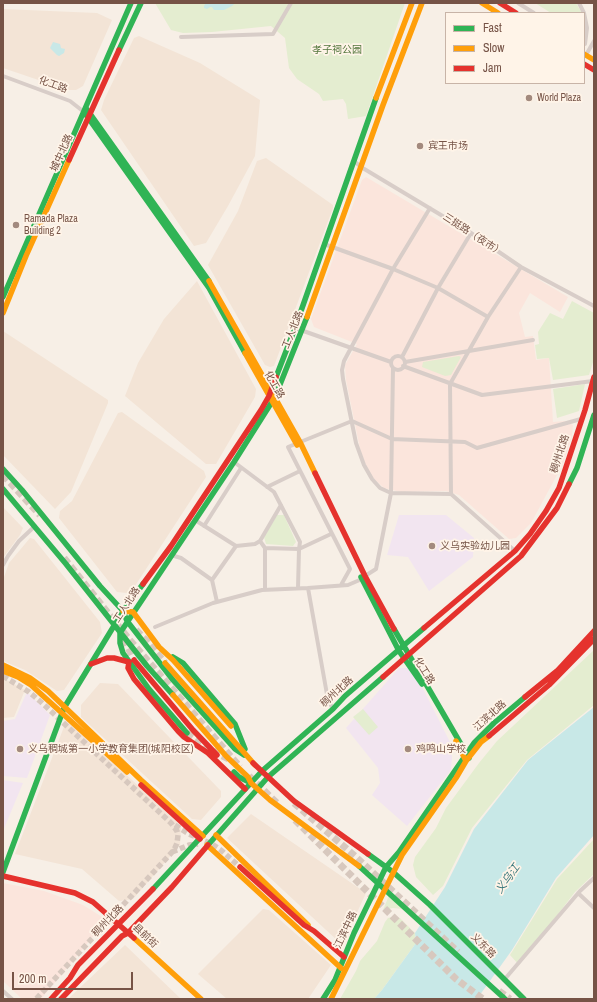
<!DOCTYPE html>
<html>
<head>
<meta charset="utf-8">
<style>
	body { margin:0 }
	#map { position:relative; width:597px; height:1002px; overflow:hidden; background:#f7efe6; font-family:"Archivo Narrow",sans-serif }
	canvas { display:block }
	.frame { position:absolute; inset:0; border:4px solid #765346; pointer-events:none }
	.legend { position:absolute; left:445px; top:12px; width:140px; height:72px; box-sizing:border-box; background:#fff4e8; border:1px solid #c8b4a7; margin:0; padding:5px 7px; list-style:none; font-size:12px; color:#765346 }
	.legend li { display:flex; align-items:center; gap:8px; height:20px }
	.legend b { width:20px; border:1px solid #c8b4a7 }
	.scale { position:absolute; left:12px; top:972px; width:121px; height:18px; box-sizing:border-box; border:2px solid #765346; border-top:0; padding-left:5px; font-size:12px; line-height:14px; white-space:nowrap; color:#765346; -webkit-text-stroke:3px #fff4e8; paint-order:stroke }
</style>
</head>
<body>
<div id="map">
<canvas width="597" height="1002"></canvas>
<div class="frame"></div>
<ul class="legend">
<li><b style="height:5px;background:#30b455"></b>Fast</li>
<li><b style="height:5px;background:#ff9f0a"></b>Slow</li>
<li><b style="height:5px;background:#e5322d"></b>Jam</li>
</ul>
<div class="scale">200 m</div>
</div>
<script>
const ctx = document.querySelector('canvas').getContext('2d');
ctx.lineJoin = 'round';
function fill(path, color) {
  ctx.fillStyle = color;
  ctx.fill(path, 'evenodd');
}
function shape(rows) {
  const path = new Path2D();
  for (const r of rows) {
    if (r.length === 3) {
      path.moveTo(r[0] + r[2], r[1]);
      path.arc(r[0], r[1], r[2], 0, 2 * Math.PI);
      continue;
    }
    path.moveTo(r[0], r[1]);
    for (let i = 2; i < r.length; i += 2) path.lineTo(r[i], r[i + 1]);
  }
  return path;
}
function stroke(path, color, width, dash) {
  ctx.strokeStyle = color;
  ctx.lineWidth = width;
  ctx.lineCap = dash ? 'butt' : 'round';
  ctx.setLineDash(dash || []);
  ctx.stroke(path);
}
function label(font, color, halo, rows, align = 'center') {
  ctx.font = font + ' "Archivo Narrow","Noto Sans SC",sans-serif';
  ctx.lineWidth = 3.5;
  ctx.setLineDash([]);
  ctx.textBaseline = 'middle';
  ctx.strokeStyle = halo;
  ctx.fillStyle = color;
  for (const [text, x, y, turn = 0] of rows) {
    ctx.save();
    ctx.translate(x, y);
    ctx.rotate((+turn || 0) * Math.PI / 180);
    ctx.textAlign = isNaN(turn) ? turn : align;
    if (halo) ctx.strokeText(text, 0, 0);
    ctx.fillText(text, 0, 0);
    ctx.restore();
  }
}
const residential = shape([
	[3,9,97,13,112,20,83,86,76,90,68,90,3,68],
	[139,36,200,63,260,100,255,156,228,206,206,243,194,246,101,110,104,100,134,38],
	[266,158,333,205,333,208,274,366,270,367,265,365,208,265,238,211,257,161],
	[197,281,256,389,255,397,216,464,206,464,125,396,138,363,164,319],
	[3,331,108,400,108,403,71,492,55,509,3,455],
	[122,412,204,471,206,477,133,589,127,593,117,592,59,518,60,511,72,501,118,413],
	[3,507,23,528,20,535,3,558],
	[30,538,34,539,100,622,102,633,64,690,57,691,25,670,3,661,3,580,9,563],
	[3,678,25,690,14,717,3,718],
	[100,683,118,684,221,791,221,797,201,820,192,819,81,717,81,705],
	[67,719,181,826,180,845,133,899,119,901,82,869,15,854],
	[251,814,366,893,344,941,339,942,227,838],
	[263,909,269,910,331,965,308,999,227,999,198,974],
	[125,945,181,999,68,999]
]);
const commercial = shape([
	[366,177,568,297,560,312,530,293,519,313,525,337,533,336,536,360,549,358,553,422,565,421,573,425,572,436,563,464,531,523,516,538,509,539,459,495,446,491,401,492,384,488,373,478,367,469,360,449,346,380,345,365,357,344,314,327,311,319,362,180],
	[3,883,44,891,83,905,107,920,41,999,22,999,3,981]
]);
const education = shape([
	[399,515,446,515,474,538,473,557,429,591,408,557,387,555],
	[399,668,408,668,416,675,451,744,452,758,451,770,407,826,372,795,380,783,378,768,346,728],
	[27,692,50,715,27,778,3,776,3,721,15,719],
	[3,780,23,783,3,831]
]);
const green = shape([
	[155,3,405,3,366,116,348,119,346,104,343,99,323,101,319,94,297,79,289,68,285,38,271,26,212,32,183,33,171,30],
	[535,3,576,3,582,13,551,13],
	[572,301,594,313,594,359,589,375,553,380,549,358,537,359,535,345,539,344,538,332,550,313,563,319],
	[459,356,461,357,451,375,445,376,422,367,423,362],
	[585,384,579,411,557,418,553,389],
	[277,515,284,515,296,542,293,546,266,544,264,537],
	[594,650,594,705,527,760,472,828,443,886,433,895,416,877,413,865,415,857,436,828,446,808,479,763,497,741],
	[363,709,378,727,369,735,353,717],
	[594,839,594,874,575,892,519,965,510,955,557,879],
	[390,893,391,893,402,909,393,908,383,910],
	[392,917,400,918,415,933,416,943,382,990,374,999,340,999,356,971,360,961,377,941,385,922,388,918]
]);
const water = shape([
	[206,3,235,3,232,6,224,10,214,10,212,7,210,7,207,9,204,8,204,6],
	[53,42,60,44,61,48,65,49,64,53,59,56,57,55,50,48],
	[594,707,594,835,556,878,512,950,477,999,374,999,382,990,416,943,415,933,445,887,474,829,528,760]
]);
const secondaryTunnel = shape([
	[3,676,29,692,41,702,171,823,177,831,178,835,177,843,174,850,36,999],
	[175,825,189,834,212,844,222,851,240,867],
	[172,852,189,845,198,844]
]);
const highwayTunnel = shape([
	[3,475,40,515],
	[64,558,128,638,240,767],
	[136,630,148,642,165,663],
	[124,639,134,660],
	[187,733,218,754,231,760],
	[249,776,279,805],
	[294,803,356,857,458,952],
	[295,820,456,979,483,999],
	[499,991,510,999]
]);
const street = shape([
	[518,3,534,13],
	[579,3,584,13],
	[584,13,587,28,585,44],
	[181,37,273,34,291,3],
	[586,55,594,41],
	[3,76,70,101,84,112],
	[354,161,361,167,471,233,521,267,594,306],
	[430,208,393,269,344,361,342,370,343,379,356,443,364,465,372,479,380,488,391,493,451,494],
	[324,244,393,269,438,288,488,317],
	[295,328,391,362],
	[398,363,7],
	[402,357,438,288,471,233],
	[405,362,533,340],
	[403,366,482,395,593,381],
	[234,462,274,492,300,542,299,549,331,534],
	[267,487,300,471],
	[195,520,236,546,255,544,260,541],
	[204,526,241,468],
	[265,548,260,541,281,505],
	[515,551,451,494,450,384,488,317,521,267],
	[171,555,181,558,212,580],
	[3,565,8,556,19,541,35,526],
	[341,585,350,569,288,447,352,421,392,439,465,442,477,448,581,419],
	[308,588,328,700,333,709],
	[265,589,265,548,299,549,298,588],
	[217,602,212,580,236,546],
	[155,627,213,603,262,590,308,588,348,585,362,579,365,576,376,569,391,493,393,368],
	[578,893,594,908],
	[504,980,580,891,594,878],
	[3,991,12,999]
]);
const fast = shape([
	[119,50,141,3],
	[86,108,209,281],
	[84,112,209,288,245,353],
	[3,297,131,3],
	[276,377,295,328,376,98],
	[3,469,22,490,100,586,123,611,127,621,173,680,235,749,244,755],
	[569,484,577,468,594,415],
	[3,489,66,564,147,666,173,695],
	[361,577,399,651,422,684],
	[394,629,469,758],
	[120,633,234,462,275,397,307,317],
	[120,633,120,643,123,653,149,689,187,733],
	[173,657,183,663,235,724,245,749],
	[234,772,239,777,251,783],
	[208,845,268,777,383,677],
	[368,854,393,872,430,905,524,999],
	[359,866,505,999],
	[3,872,64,708,123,611,143,584],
	[153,889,262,771,333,709,345,696,424,628],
	[503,997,503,999],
	[323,999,335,980,354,933,386,867,399,852,474,743,494,723,525,697]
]);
const slow = shape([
	[482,3,498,13],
	[584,54,594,60],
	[376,98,412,3],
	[209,281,300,442,315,473],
	[3,313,26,256,69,160],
	[307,317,383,105,422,3],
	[245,353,297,445],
	[123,611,133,612,159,647,173,660,231,726],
	[165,663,255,765],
	[3,665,30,678,48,691,141,780,203,836],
	[3,671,18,677,31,685,127,772],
	[173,695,226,756,248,777,251,783,270,800,359,866],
	[456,741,466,761],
	[216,835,308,925],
	[207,845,341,968],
	[134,938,201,999],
	[331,999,402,855,456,778,466,761,481,742,489,736]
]);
const jam = shape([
	[500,3,516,13],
	[584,64,594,70],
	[69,160,119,50],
	[315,473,365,576,394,629],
	[143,584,171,546,261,410,269,396,276,377],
	[424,628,515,551,530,534,546,511,559,488,585,410,594,377],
	[134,660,193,730,217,755],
	[91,664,107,658,114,658,129,662,128,668,134,679,178,731,184,737,208,753,245,789],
	[383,677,521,556,557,508,569,484],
	[525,697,557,671,594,631],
	[489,736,549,685,594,639],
	[253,763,294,801,368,854],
	[141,785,200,839],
	[240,867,304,925,314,931,344,957],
	[3,876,75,893,93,902,134,938],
	[51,999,70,978,78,965,153,889],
	[61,999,122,936,128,933,172,887,208,845]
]);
const markers = [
	[529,98,4,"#a38a7e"],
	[420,146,4,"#a38a7e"],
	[16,225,4,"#a38a7e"],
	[432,546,4,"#a38a7e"],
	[20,749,4,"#a38a7e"],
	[408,749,4,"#a38a7e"]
];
const parkNames = [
	["孝子祠公园",337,50]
];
const streetNames = [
	["化工路",53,85,20],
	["城中北路",62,153,-66],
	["三挺路（夜市）",473,235,33],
	["工人北路",293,330,-68],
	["化工路",274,385,60],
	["稠州北路",560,454,-72],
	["工人北路",127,605,-57],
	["化工路",424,671,58],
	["稠州北路",337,692,-42],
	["江滨北路",490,716,-42],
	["稠州北路",108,921,-46],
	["江滨中路",346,930,-65],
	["县前街",145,936,43],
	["义东路",483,946,45]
];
const poiNames = [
	["World Plaza",537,98],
	["宾王市场",428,146],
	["Ramada Plaza",24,219],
	["Building 2",24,231],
	["义乌实验幼儿园",440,546],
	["义乌稠城第一小学教育集团(城阳校区)",28,749],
	["鸡鸣山学校",416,749]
];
const waterNames = [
	["义乌江",508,879,-54]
];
fill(residential, '#f3e4d6');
fill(commercial, '#fbe5dc');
fill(education, '#f2e5f0');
fill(green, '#e4edd0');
fill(water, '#c8e8e7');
stroke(secondaryTunnel, '#d7c8be', 5.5, [5.5, 3]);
stroke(highwayTunnel, '#d7c8be', 7, [7, 3.5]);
stroke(street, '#d8cdc8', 4);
stroke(fast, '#30b455', 5.5);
stroke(slow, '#ff9f0a', 5.5);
stroke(jam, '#e5322d', 5.5);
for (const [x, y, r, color] of markers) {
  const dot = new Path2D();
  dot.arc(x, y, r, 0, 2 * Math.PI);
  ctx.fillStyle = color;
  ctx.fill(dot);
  stroke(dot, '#fff4e8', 1.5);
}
label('10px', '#52763c', '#fff4e8', parkNames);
label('10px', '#765346', '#fff4e8', streetNames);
label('10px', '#765346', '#fff4e8', poiNames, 'left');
label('italic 11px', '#3a787c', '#fff4e8', waterNames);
</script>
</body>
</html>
